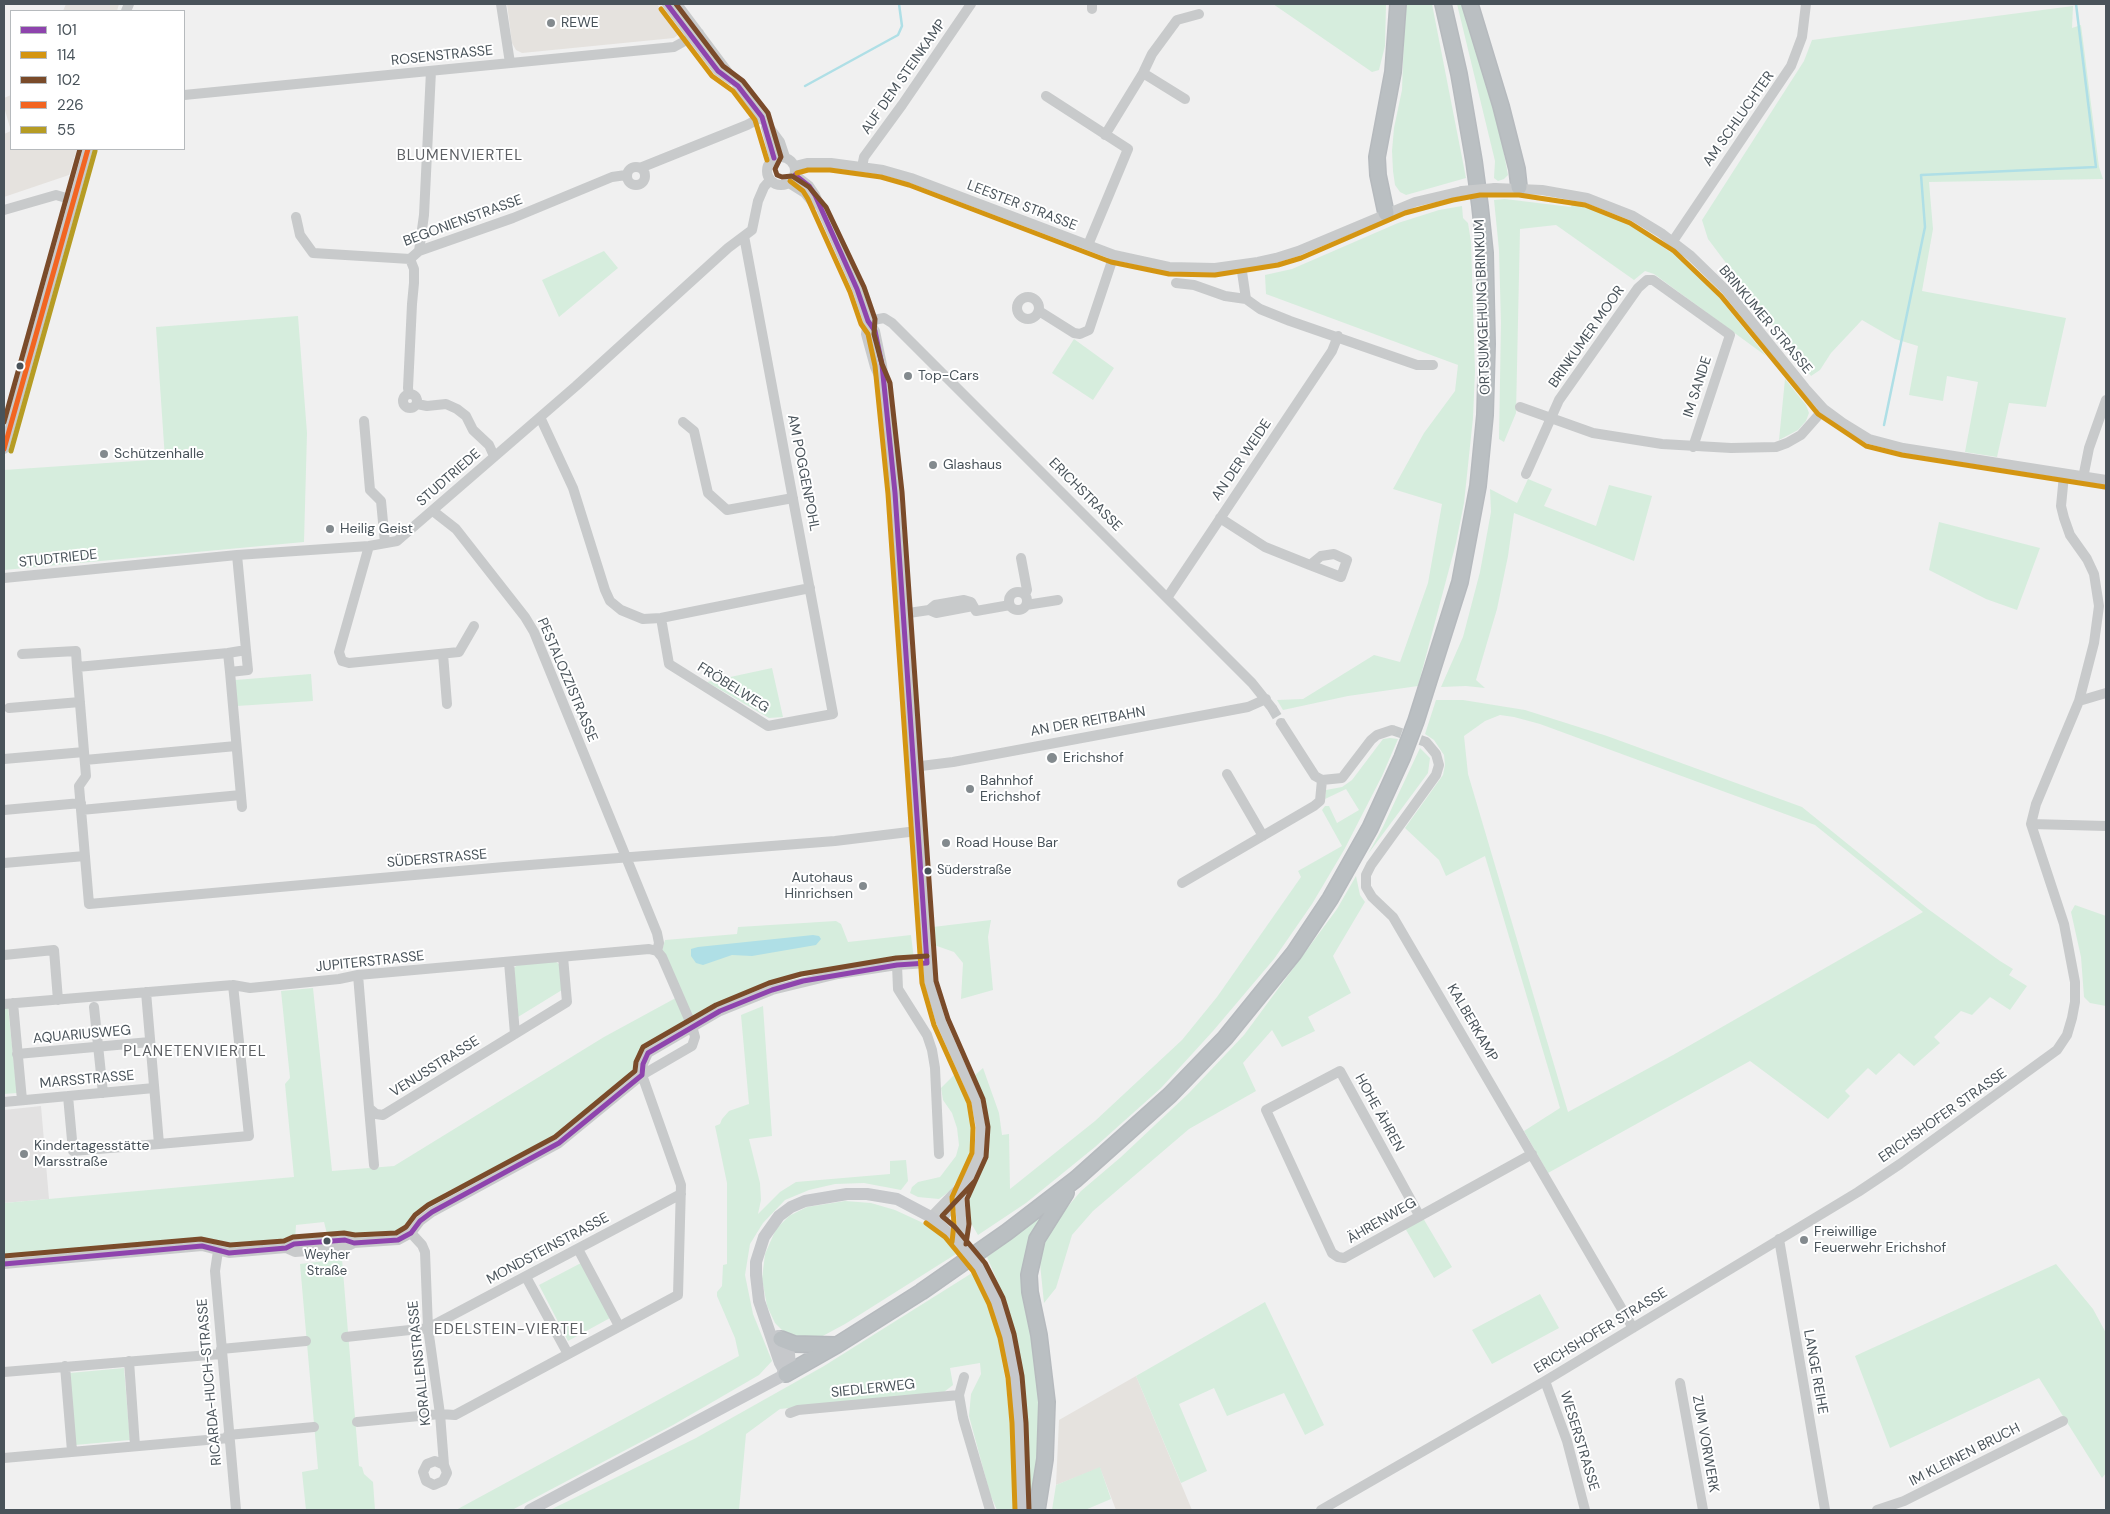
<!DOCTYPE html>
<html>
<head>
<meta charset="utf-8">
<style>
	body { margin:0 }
	#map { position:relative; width:2110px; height:1514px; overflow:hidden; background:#f0f0f0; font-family:"DM Sans",sans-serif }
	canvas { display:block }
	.frame { position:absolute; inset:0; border:5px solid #49535a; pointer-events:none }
	.legend { position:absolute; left:10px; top:10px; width:175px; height:140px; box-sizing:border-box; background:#fff; border:1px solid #b6babd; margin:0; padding:6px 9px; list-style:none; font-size:15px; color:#49535a }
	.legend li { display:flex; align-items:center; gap:10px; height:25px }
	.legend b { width:25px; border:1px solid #b6babd }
</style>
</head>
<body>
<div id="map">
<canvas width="2110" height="1514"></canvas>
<div class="frame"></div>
<ul class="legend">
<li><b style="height:6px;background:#8e44ad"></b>101</li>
<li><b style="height:6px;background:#d49512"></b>114</li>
<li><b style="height:6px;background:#7a4b2a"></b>102</li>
<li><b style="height:6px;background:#f26522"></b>226</li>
<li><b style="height:6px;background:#b69c24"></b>55</li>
</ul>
</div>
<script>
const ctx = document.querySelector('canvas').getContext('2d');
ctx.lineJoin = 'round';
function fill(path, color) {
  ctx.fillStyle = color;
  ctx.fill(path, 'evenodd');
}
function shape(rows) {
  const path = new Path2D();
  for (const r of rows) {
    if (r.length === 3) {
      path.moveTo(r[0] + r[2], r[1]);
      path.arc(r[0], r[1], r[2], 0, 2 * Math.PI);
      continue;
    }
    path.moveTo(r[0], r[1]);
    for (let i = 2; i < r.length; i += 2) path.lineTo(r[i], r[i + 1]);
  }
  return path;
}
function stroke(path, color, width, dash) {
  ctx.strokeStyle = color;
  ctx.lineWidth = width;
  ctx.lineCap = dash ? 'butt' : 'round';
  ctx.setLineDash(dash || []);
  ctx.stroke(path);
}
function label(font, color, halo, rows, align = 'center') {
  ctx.font = font + ' "DM Sans",sans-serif';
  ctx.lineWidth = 4;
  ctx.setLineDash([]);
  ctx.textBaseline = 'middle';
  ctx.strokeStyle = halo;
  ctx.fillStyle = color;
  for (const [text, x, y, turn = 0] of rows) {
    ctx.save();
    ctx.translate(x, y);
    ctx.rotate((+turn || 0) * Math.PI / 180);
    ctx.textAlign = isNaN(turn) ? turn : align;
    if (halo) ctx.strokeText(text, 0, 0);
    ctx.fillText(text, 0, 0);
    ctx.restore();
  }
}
const commercial = shape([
	[66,4,119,4,117,11,63,11],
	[507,4,657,4,679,34,674,38,522,53,516,50,512,43],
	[11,95,11,149,77,149,69,175,4,197,4,134,11,131,4,107,4,98],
	[1136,1376,1192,1510,1116,1510,1100,1468,1056,1485,1059,1420]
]);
const education = shape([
	[41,1106,49,1199,4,1203,4,1110]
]);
const green = shape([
	[1273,4,1386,4,1385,46,1379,70,1372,72],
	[1405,4,1432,4,1466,178,1406,195,1400,192,1395,185,1393,171,1392,151,1394,128,1402,90],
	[1457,4,1462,4,1499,127,1508,175,1504,179,1498,181,1494,178,1495,161],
	[2073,6,2072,28,2081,25,2099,167,2103,179,1929,182,1933,229,1922,291,2066,318,2046,407,2009,403,1997,457,1965,452,1978,382,1947,376,1943,401,1909,395,1918,346,1895,339,1862,320,1831,353,1820,370,1811,376,1708,239,1702,220,1804,61,1812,40],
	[1505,199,1571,207,1572,203,1591,207,1621,218,1649,233,1652,239,1670,252,1674,252,1706,281,1766,356,1654,274,1645,271,1634,280,1556,225,1520,229,1516,413,1504,442,1499,439,1501,323,1499,250,1494,200],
	[1462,206,1463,218,1468,223,1471,242,1475,371,1473,418,1464,503,1456,543,1418,686,1348,696,1283,710,1277,700,1303,699,1374,655,1400,662,1428,583,1442,504,1393,489,1424,433,1455,391,1458,365,1266,294,1265,275,1292,269,1398,223,1439,210],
	[604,251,618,268,559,317,542,280],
	[298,316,307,433,304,542,4,570,4,470,165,459,156,327],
	[1074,339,1114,368,1093,400,1052,373],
	[1785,379,1806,405,1809,413,1806,421,1798,430,1779,440],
	[1528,479,1552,489,1544,506,1596,526,1609,485,1652,496,1634,561,1514,513,1508,556,1497,609,1476,680,1485,688,1466,686,1441,687,1463,637,1480,572,1491,512,1490,489,1517,503],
	[1939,522,2040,548,2017,610,1986,599,1929,570],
	[772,668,783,717,769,718,707,682],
	[311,674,313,701,237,706,235,680],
	[1436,700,1463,700,1525,710,1607,736,1802,807,1928,909,2000,961,2013,969,2009,975,2027,986,2010,1010,1990,997,1972,1015,1961,1011,1934,1037,1940,1043,1914,1066,1899,1053,1876,1075,1868,1068,1845,1091,1850,1096,1828,1119,1750,1061,1548,1173,1524,1131,1560,1108,1485,856,1446,876,1439,860,1405,828,1443,775,1445,765,1444,755,1434,740,1425,734],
	[1500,715,1514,717,1540,724,1815,825,1923,912,1673,1055,1568,1112,1468,774,1464,736,1485,721],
	[1390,738,1398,739,1382,776,1344,850,1312,904,1274,959,1213,1031,1161,1088,1095,1147,1026,1203,978,1235,968,1218,967,1197,981,1170,986,1155,988,1128,980,1092,974,1076,983,1068,999,1113,1002,1135,1009,1134,1010,1189,1095,1121,1182,1040,1217,997,1301,877,1298,871,1342,846,1322,810,1325,806,1329,806,1337,823,1359,810,1346,789,1325,799,1326,790,1342,787,1352,780,1383,739],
	[1420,748,1430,758,1428,773,1368,854,1383,827],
	[1356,876,1360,895,1365,902,1333,956,1351,993,1308,1017,1315,1031,1282,1047,1272,1030,1243,1063,1256,1091,1189,1129,1093,1211,1072,1235,1056,1288,1044,1303,1039,1254,1048,1230,1081,1191,1121,1157,1189,1093,1244,1035,1337,909],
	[2075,905,2106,916,2106,1006,2090,1003,2084,997,2081,957,2071,912],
	[991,920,988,937,993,990,961,999,963,963,954,952,934,945,933,927],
	[836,921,841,924,848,942,911,935,914,959,858,966,801,977,762,988,709,1012,640,1058,635,1072,628,1080,587,1113,582,1112,564,1126,565,1131,556,1138,552,1136,545,1141,545,1146,468,1186,465,1183,444,1193,444,1199,422,1212,415,1218,408,1228,400,1234,397,1231,375,1233,373,1237,341,1238,341,1233,327,1234,324,1222,296,1225,295,1241,275,1245,266,1246,264,1242,242,1244,240,1248,230,1249,209,1242,158,1246,155,1243,132,1245,129,1248,31,1257,29,1254,6,1256,4,1259,4,1203,294,1177,285,1084,290,1078,281,991,313,988,332,1171,394,1166,604,1037,683,994,662,950,665,940,737,934,738,927],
	[555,961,560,965,562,990,518,1017,514,968,518,964],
	[763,1006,772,1136,749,1139,760,1183,761,1200,758,1214,780,1192,796,1182,890,1174,890,1161,906,1160,908,1181,901,1190,864,1183,835,1184,809,1190,785,1200,763,1223,750,1244,745,1275,753,1314,772,1361,759,1375,673,1425,512,1510,456,1510,739,1356,735,1338,717,1296,717,1292,722,1286,723,1265,727,1264,727,1183,715,1126,720,1124,722,1119,729,1111,749,1104,741,1015],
	[4,1007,8,1007,17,1093,4,1094],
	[957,1072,971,1108,975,1133,972,1152,967,1167,950,1191,939,1199,918,1197,910,1193,912,1187,918,1182,940,1177,956,1156,959,1145,957,1128,952,1113,943,1100,941,1088],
	[845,1201,871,1203,895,1210,921,1222,944,1238,956,1254,845,1324,819,1338,801,1339,785,1333,775,1323,767,1306,762,1279,765,1254,776,1229,789,1216,807,1207],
	[1048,1210,1037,1229,1031,1321,1043,1418,1033,1510,1029,1510,1025,1407,1017,1347,1002,1292,987,1257],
	[1423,1218,1452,1267,1434,1278,1405,1228],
	[342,1259,359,1466,362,1467,364,1474,373,1482,375,1510,306,1510,302,1472,318,1469,300,1264],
	[581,1263,610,1318,568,1341,539,1285],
	[2056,1264,2093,1309,2106,1333,2106,1473,2102,1478,2039,1378,1890,1448,1855,1356],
	[972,1273,979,1282,996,1328,1006,1383,1013,1455,1014,1510,997,1510,990,1494,969,1416,971,1394,981,1374,980,1363,950,1368,953,1385,944,1392,780,1409,746,1434,739,1510,550,1510,696,1438,824,1366],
	[1540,1294,1559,1328,1492,1364,1472,1330],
	[1265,1302,1324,1425,1305,1435,1284,1393,1227,1416,1214,1388,1179,1404,1207,1471,1181,1483,1136,1376],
	[124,1368,130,1440,75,1445,70,1373],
	[1100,1467,1111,1499,1085,1510,1052,1510,1056,1485]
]);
const water = shape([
	[813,935,819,936,821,939,816,945,752,956,732,955,703,965,696,963,691,956,691,949,698,947]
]);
const stream = shape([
	[805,86,898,35,902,26,899,4],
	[1884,425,1925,227,1921,175,2096,167,2076,4]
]);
const minorTunnel = shape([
	[1272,708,1281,723],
	[1392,730,1426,742]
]);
const minor = shape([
	[501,4,510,63],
	[667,4,718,71,731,80],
	[677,4,780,142,785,157],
	[1092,9,1092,4],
	[126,11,129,4],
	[1143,73,1185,99],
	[184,95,674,47,699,33],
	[1046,96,1128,149,1088,245],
	[766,127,774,158],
	[1105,135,1143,73,1152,54,1177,20,1199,14],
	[781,171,14],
	[795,166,807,163,831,163,883,170,911,178,1114,255,1169,267,1215,268,1258,262,1276,258,1298,251,1415,202,1462,191],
	[636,176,9],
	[862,167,864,157,902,105,971,4],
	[640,168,747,125,762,117],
	[795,175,809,186,815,195,857,289,868,321,875,331,882,365,895,493,929,982,941,1022,976,1101,981,1128,979,1155,959,1198,946,1214,931,1217],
	[789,183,805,193,814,204],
	[1495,188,1542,190,1587,198,1633,216,1661,233,1691,256,1727,291,1805,388,1824,409,1843,423,1869,439,1903,448,2106,480],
	[4,210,56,195,73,200],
	[296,217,300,235,313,253,410,259,419,251,513,218,612,177,626,175],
	[1673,241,1791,66,1802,37,1806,4],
	[419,251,424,215,431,71],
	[1241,265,1246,299,1260,309,1290,321,1417,365,1433,365],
	[1176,283,1194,285,1225,296,1246,299],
	[1028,308,11],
	[1039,311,1074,333,1080,334,1089,330,1114,255],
	[868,321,884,318,892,323,1252,683,1272,708],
	[868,321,866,334,875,367,880,378],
	[409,394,408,388,412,304,414,283,414,269,410,259],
	[410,401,7],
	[417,404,427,406,446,404,457,409,466,416,473,430,489,445,494,456],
	[1520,407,1593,433,1662,444,1731,448,1776,447,1787,443,1801,435,1824,409],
	[540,417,573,488,605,590,610,601,621,610,643,619,661,618,810,588],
	[364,421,370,490,381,501,385,543],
	[683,422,694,431,708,493,727,510,793,498],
	[4,449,88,149],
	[1526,474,1559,400,1638,288,1647,280,1653,280,1730,335,1693,447],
	[2083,478,2089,448,2106,400],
	[433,511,456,529,525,617,534,632,657,933,659,943,657,951],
	[1220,518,1265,547,1310,565,1321,556,1334,554,1347,560,1341,577,1310,565],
	[369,546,339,652,342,661,349,663,459,652,474,626],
	[237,555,246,650],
	[1021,558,1027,590,1025,595],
	[4,578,237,555,369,546,397,541,576,386,728,248,752,230,758,201,764,187,770,180],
	[1018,601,9],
	[1167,598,1332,351,1338,336],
	[1026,605,1058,600],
	[929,610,936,613,973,606],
	[902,614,929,610,935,605,964,600,971,602,976,611,1010,605],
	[661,618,669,664,768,726,833,714,744,236],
	[22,654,76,651,77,667,228,653],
	[443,654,447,704],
	[77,667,86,776,79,786,89,904,504,867,835,841,917,831],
	[230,672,228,653,246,650,248,670,230,672,242,807],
	[2079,701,2106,693],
	[9,708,80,702],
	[1281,723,1315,776,1322,780,1342,778,1371,740,1377,735,1392,730],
	[1426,742,1436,754,1439,765,1436,775,1371,865,1366,875,1366,887,1372,897,1393,917,1633,1328],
	[4,759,84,752],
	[85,760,236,746],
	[913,767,953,762,1248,707,1266,699],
	[1227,774,1263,836],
	[4,810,81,803],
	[81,810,241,795],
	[2031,824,2106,826],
	[4,863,85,856],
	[1182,883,1314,806,1320,801,1322,780],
	[4,955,54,950,58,1000],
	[509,962,515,1034],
	[897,965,898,989,927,1035,932,1050,935,1068,939,1154],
	[358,975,369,1108,376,1114,383,1115,567,1002,563,957],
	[146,992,159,1144,249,1136,233,985],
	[13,1003,22,1100],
	[4,1004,233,985,250,988,339,979,358,975,649,949,657,951,662,957,692,1026,695,1037,692,1046,642,1075,559,1143,432,1212,420,1221,411,1233,398,1240,354,1243,344,1248,295,1252,286,1248],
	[94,1007,103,1093],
	[17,1054,150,1042],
	[68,1096,73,1151,159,1144],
	[4,1102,154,1088],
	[369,1108,374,1165],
	[1419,1215,1340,1071,1266,1110,1332,1253,1338,1257,1344,1258,1532,1154],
	[931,1217,963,1184],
	[411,1233,422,1245,425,1252,428,1328,440,1414,444,1465,447,1473,443,1481,434,1485,426,1481,423,1472,427,1464,435,1461,444,1465],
	[1779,1239,1825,1510],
	[959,1243,962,1224,959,1198],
	[578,1249,619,1326],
	[218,1251,215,1271,236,1510],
	[4,1264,202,1246,229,1253,286,1248,294,1244,345,1240,354,1243],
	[526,1277,568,1354],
	[346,1337,428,1328,681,1194],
	[221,1349,306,1341],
	[129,1361,135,1446],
	[65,1366,72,1451],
	[4,1372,221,1354],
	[964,1377,959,1395,963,1418,990,1510],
	[1545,1381,1567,1441,1585,1510],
	[1680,1383,1703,1510],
	[790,1413,798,1410,959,1395],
	[357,1422,440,1414,455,1415,678,1295,681,1185,642,1075,643,1064,648,1053,720,1011,772,990,838,974,897,965,927,963],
	[228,1435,314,1427],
	[4,1458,229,1438],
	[1321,1510,1545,1381,1858,1192,1900,1164,2057,1050,2067,1035,2072,1018,2075,1002,2075,982,2064,924,2031,824,2036,804,2079,701,2094,643,2099,606,2094,574,2087,559,2070,535,2064,518,2061,506,2064,475],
	[1877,1510,1904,1501,2063,1421]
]);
const major = shape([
	[979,1267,996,1301,1007,1336,1015,1377,1019,1423,1022,1510],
	[786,1374,780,1363,759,1301,756,1275,756,1262,764,1237,779,1216,791,1207,805,1201,847,1194,867,1194,897,1199,931,1217,966,1250],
	[530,1510,786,1374,790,1365,789,1354,778,1336]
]);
const highway = shape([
	[1470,4,1501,106,1517,169,1519,187],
	[1386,213,1378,175,1377,157,1393,72,1398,4],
	[781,1339,794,1344,835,1345],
	[786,1374,837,1345,921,1292,1007,1232,1076,1179,1170,1095,1225,1038,1294,953,1330,899,1370,828,1402,758,1416,721,1460,582,1478,486,1485,415,1487,344,1485,253,1480,206,1474,161,1459,74,1443,4],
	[1037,1510,1045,1459,1047,1402,1039,1335,1030,1292,1029,1275,1037,1239,1066,1193]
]);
const minorBridge = shape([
	[1462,191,1495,188]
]);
const majorBridge = shape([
	[966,1250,979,1267]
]);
const bus1 = shape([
	[667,4,718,71,738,86,762,117,774,158],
	[795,175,809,186,815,195,857,289,868,321,875,331,882,365,895,493,927,963],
	[4,1264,202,1246,229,1253,286,1248,294,1244,345,1240,354,1243,398,1240,411,1233,420,1221,432,1212,559,1143,642,1075,643,1064,648,1053,720,1011,772,990,803,981,897,965,927,963]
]);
const bus2 = shape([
	[661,9,712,76,733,91,755,120,767,160],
	[797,173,808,170,830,170,881,177,909,185,1111,262,1169,274,1215,275,1278,265,1301,258,1405,213,1453,200,1480,195,1519,195,1585,205,1630,223,1674,251,1721,296,1818,414,1866,446,1902,455,2105,487],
	[790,181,803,191,808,199,850,292,861,324,868,334,875,366,888,494,922,983,934,1025,969,1103,973,1128,972,1153,952,1197,954,1224,952,1242],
	[926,1223,945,1237,973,1271,989,1304,1000,1338,1008,1378,1012,1423,1015,1510]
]);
const bus3 = shape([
	[676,4,723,66,743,81,768,113,781,157,775,169,777,175,782,177,792,176,809,187,826,207,864,287,875,319,874,334,882,364,890,383,902,492,936,981,948,1019,983,1099,988,1127,986,1157,967,1199,969,1224,966,1244],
	[4,422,80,149],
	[975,1181,942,1216,955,1227,985,1263,1003,1298,1014,1334,1022,1376,1026,1423,1029,1510],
	[4,1256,201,1239,230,1245,284,1241,293,1237,344,1233,355,1235,396,1233,406,1227,415,1215,428,1205,555,1137,635,1071,636,1062,643,1047,716,1005,769,983,801,974,896,958,927,956]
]);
const bus4 = shape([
	[4,449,88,149]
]);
const bus5 = shape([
	[11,451,95,151]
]);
const markers = [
	[551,23,5,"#838a8e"],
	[20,366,4.5,"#49535a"],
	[908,376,5,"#838a8e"],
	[104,454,5,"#838a8e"],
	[933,465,5,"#838a8e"],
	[330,529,5,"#838a8e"],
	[1052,758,6,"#838a8e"],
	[970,789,5,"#838a8e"],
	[946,843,5,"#838a8e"],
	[928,871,4.5,"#49535a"],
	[863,886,5,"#838a8e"],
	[24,1154,5,"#838a8e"],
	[1804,1240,5,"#838a8e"],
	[327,1241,4.5,"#49535a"]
];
const busNames = [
	["Süderstraße",937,871],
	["Weyher",327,1256,"center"],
	["Straße",327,1272,"center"]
];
const poiNames = [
	["REWE",561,23],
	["Top-Cars",918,376],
	["Schützenhalle",114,454],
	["Glashaus",943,465],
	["Heilig Geist",340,529],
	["Erichshof",1063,758],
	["Bahnhof",980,781],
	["Erichshof",980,797],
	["Road House Bar",956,843],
	["Autohaus",853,878,"right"],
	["Hinrichsen",853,894,"right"],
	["Kindertagesstätte",34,1146],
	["Marsstraße",34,1162],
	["Freiwillige",1814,1232],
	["Feuerwehr Erichshof",1814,1248]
];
const streetNames = [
	["ROSENSTRASSE",442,56,-6],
	["AUF DEM STEINKAMP",904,77,-55],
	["AM SCHLUCHTER",1739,119,-55],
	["LEESTER STRASSE",1022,206,21],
	["BEGONIENSTRASSE",463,221,-20],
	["ORTSUMGEHUNG BRINKUM",1483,307,-92],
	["BRINKUMER STRASSE",1765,320,50],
	["BRINKUMER MOOR",1587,337,-55],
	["IM SANDE",1698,387,-72],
	["AN DER WEIDE",1242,460,-56],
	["AM POGGENPOHL",803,473,79],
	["STUDTRIEDE",449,478,-41],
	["ERICHSTRASSE",1085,495,45],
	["STUDTRIEDE",58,559,-6],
	["PESTALOZZISTRASSE",567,680,67],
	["FRÖBELWEG",733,688,32],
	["AN DER REITBAHN",1088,722,-10],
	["SÜDERSTRASSE",437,859,-5],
	["JUPITERSTRASSE",370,962,-6],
	["KALBERKAMP",1472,1023,60],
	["AQUARIUSWEG",82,1035,-5],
	["VENUSSTRASSE",435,1067,-32],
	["MARSSTRASSE",87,1080,-5],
	["HOHE ÄHREN",1379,1113,61],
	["ERICHSHOFER STRASSE",1943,1116,-35],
	["ÄHRENWEG",1382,1221,-30],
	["MONDSTEINSTRASSE",548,1249,-28],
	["ERICHSHOFER STRASSE",1601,1331,-31],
	["KORALLENSTRASSE",420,1363,-96],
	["LANGE REIHE",1815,1372,80],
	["RICARDA-HUCH-STRASSE",210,1382,-95],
	["SIEDLERWEG",873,1389,-6],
	["WESERSTRASSE",1579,1441,73],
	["ZUM VORWERK",1705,1444,80],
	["IM KLEINEN BRUCH",1965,1455,-27]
];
const neighbourhoodNames = [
	["BLUMENVIERTEL",460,156],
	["PLANETENVIERTEL",195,1052],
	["EDELSTEIN-VIERTEL",511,1330]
];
fill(commercial, '#e5e2de');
fill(education, '#e2e1e1');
fill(green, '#d6eddd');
fill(water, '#afdfe6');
stroke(stream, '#afdfe6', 2.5);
stroke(minorTunnel, '#c6c9ca', 10, [10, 5]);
stroke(highway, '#b6babe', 18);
stroke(minor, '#c8cacb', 10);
stroke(major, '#c6c8cb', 12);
stroke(highway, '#babfc2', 15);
stroke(minorBridge, '#c8cacb', 10);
stroke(majorBridge, '#c6c8cb', 12);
stroke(bus1, '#8e44ad', 5);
stroke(bus2, '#d49512', 5);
stroke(bus3, '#7a4b2a', 5);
stroke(bus4, '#f26522', 5);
stroke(bus5, '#b69c24', 5);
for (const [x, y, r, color] of markers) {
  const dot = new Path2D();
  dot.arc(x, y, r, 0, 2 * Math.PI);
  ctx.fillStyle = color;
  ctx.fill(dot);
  stroke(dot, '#fff', 2);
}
label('13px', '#49535a', '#fff', busNames, 'left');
label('14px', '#49535a', '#fff', poiNames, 'left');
label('14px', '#49535a', '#fff', streetNames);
ctx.letterSpacing = '1px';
label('15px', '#5c5f63', '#fff', neighbourhoodNames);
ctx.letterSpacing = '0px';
</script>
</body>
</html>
